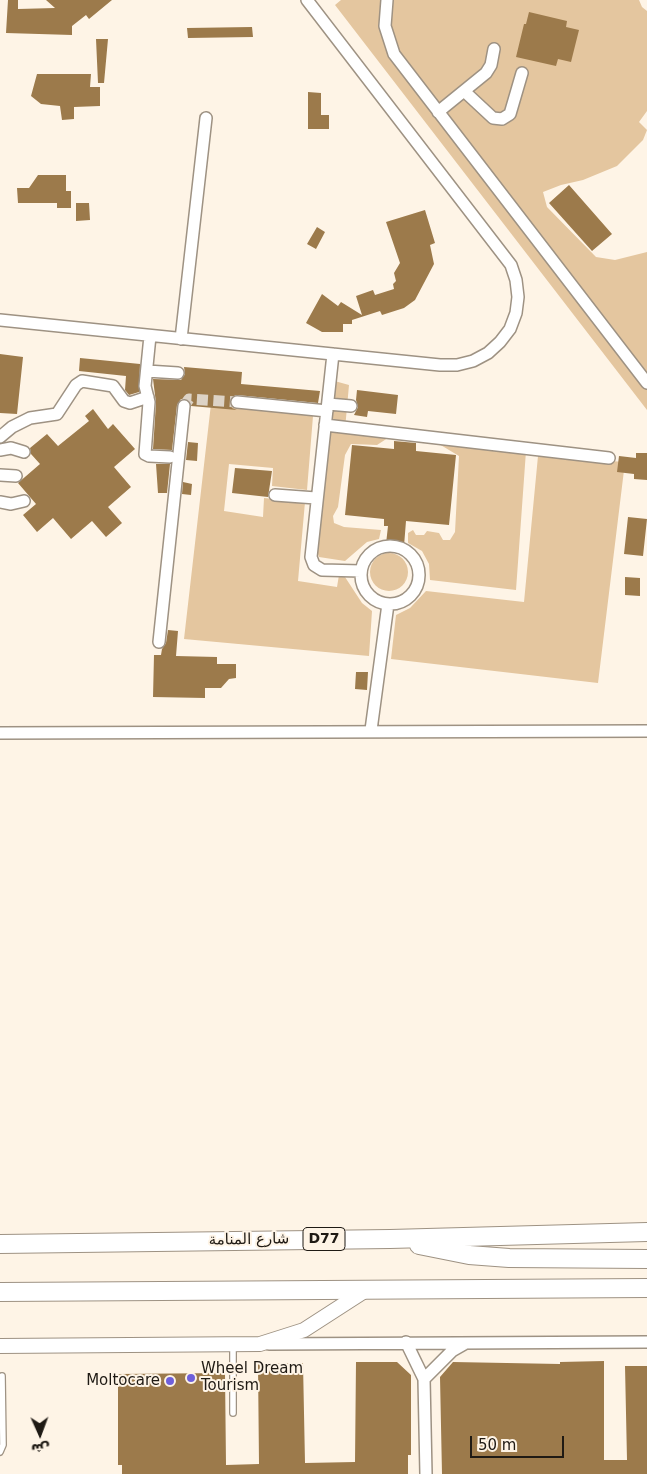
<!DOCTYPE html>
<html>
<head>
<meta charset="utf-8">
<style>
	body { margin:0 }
	#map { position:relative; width:647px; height:1474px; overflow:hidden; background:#fef4e6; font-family:"DejaVu Sans","Noto Sans Arabic",sans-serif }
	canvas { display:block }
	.north { position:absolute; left:15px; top:1409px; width:50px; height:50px; -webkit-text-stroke:4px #fef4e6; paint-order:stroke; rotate:178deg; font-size:14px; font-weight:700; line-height:20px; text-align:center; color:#1f1a14 }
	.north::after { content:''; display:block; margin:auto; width:18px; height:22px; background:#1f1a14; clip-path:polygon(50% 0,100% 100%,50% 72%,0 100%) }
	.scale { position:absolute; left:470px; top:1436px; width:94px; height:22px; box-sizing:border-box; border:2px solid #1f1a14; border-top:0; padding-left:6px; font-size:15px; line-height:18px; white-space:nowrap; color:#1f1a14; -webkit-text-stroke:4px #fef4e6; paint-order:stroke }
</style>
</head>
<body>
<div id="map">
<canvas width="647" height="1474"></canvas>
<div class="north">ش</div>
<div class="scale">50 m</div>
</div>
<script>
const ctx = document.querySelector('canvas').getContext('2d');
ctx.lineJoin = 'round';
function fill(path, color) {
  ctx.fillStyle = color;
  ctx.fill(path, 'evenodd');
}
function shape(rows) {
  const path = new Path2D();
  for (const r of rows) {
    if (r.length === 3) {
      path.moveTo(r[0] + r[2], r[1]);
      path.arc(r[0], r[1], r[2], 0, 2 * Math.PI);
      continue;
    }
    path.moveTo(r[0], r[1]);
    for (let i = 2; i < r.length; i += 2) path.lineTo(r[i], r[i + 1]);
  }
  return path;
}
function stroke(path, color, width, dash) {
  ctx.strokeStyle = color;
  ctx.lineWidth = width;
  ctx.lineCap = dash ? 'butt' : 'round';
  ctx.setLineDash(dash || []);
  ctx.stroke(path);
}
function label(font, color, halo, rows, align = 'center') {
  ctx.font = font + ' "DejaVu Sans","Noto Sans Arabic",sans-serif';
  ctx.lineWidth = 4;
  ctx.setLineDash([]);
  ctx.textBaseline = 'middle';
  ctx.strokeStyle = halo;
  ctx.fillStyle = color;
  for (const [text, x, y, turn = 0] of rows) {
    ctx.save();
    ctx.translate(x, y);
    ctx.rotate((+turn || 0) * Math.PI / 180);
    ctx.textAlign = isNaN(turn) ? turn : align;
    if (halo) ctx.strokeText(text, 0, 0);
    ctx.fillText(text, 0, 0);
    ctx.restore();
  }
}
const green = shape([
	[341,0,639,0,642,7,647,11,647,111,639,122,647,130,643,140,617,166,583,180,561,185,543,192,547,207,596,257,615,260,647,252,647,410,335,5],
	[331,380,349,385,345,429,394,434,377,445,351,444,345,455,338,507,333,516,334,523,344,527,381,530,379,539,367,542,345,561,319,557,314,543],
	[211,404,313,416,307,490,272,486,273,468,229,464,224,511,263,517,264,498,305,502,298,581,337,587,339,575,345,577,362,603,372,611,369,656,184,639],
	[434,441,526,451,516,590,430,580,429,564,422,551,408,543,408,533,413,530,416,535,424,535,427,531,439,533,443,540,450,540,455,532,459,456],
	[538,456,625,462,598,683,391,659,396,615,410,608,426,591,524,602],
	[389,572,19]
]);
const building = shape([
	[8,0,18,0,18,9,55,8,46,0,112,0,89,19,86,15,72,26,72,35,6,33],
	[529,12,567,21,566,27,579,30,571,62,558,59,556,66,516,57,524,24,526,24],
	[252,27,253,37,188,38,187,28],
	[96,39,108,39,104,83,98,83],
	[37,74,91,74,90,87,100,87,100,106,74,107,74,119,62,120,60,106,41,104,31,96],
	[308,92,321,93,321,115,329,115,329,129,308,129],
	[38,175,66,175,66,191,71,191,71,208,57,208,57,203,18,203,17,188,29,188],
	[569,185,612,234,592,251,549,203],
	[76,203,89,203,90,220,76,221],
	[425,210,435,243,430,245,434,264,415,300,404,308,382,315,380,311,352,320,352,324,343,324,343,332,322,332,306,323,322,294,338,306,341,302,362,315,356,296,373,290,375,295,394,289,393,284,396,281,394,273,400,263,386,222],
	[317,227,325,232,316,249,307,244],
	[0,354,23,357,17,414,0,413],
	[80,358,140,364,139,392,129,395,125,390,126,376,79,371],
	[184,367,242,372,241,384,320,391,318,403,237,395,231,397,230,402,232,408,237,410,191,406,188,400,181,399,177,405,172,450,153,449,156,403,153,379,181,380,185,374],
	[357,390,398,395,396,414,368,411,367,417,354,415,358,407,356,400],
	[93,409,108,429,113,424,135,449,114,467,131,487,108,507,122,523,106,537,92,521,71,539,53,518,37,532,23,515,36,504,18,483,40,464,31,454,30,448,47,434,58,446,89,421,85,416],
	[394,441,416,443,416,451,456,455,449,525,406,521,404,546,386,544,388,526,384,526,384,519,345,515,352,445,394,449],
	[188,442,198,443,197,461,186,460],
	[636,453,647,453,647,480,634,479,634,474,617,472,619,456,636,458],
	[156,464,170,464,167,493,158,493],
	[235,468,272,471,268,497,232,493],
	[183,482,192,484,191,495,182,494],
	[628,517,647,519,643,556,624,554],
	[625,577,640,578,640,596,625,595],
	[168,630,178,631,176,656,217,657,217,664,236,664,236,678,229,679,221,688,205,688,205,698,153,697,154,655,161,655,162,649,166,643],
	[356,672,368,672,367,690,355,689],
	[604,1361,604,1460,627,1460,625,1366,647,1366,647,1474,442,1474,440,1377,453,1362,560,1364,560,1362],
	[356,1362,397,1362,411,1375,411,1455,408,1455,408,1474,122,1474,122,1465,118,1465,118,1374,225,1373,226,1465,259,1464,258,1364,303,1363,305,1463,355,1462]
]);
const minorTunnel = shape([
	[184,406,189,399,237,402]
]);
const service = shape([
	[233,1345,233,1413],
	[0,1452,3,1445,2,1376]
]);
const minor = shape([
	[387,0,385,26,394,54,647,383],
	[464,91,493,118,502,119,510,114,522,73],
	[438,112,486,73,491,65,494,49],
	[0,320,440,365,457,365,473,361,488,353,500,342,510,329,516,313,518,297,516,280,511,265,307,0],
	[150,336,145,386,149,402,145,454,149,456,170,457],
	[181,339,206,118],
	[333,354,311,557,314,565,322,570,361,571],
	[147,371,178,373],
	[237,402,327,411],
	[328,404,351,406],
	[325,425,609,458],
	[0,437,12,427,30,418,57,414,76,385,82,381,113,386,124,401,130,403,148,397],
	[0,450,11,448,24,452],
	[0,475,16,476],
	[275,495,316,498],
	[0,502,11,504,24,501],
	[390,575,29],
	[159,642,184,406],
	[371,730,388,604],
	[0,733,647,731],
	[406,1342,424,1379,426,1474],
	[269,1344,647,1342],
	[424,1379,452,1351,466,1343]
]);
const tertiary = shape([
	[0,1346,260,1344,304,1330,366,1290]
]);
const primary = shape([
	[0,1244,390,1239,647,1232],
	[419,1245,469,1255,509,1258,647,1259],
	[0,1292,647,1288]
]);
const markers = [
	[191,1378,5,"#6f60da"],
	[170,1381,5,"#6f60da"]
];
const shields = [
	[324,1239,42]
];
const shieldNames = [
	["D77",324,1239]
];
const streetNames = [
	["شارع المنامة",249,1240,-1]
];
const poiNames = [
	["Wheel Dream",201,1369],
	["Tourism",201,1386],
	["Moltocare",160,1381,"right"]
];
fill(green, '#e4c69f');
fill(building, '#9c7a4b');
stroke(minorTunnel, '#ddd3c6', 11, [11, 5.5]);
stroke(service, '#9e9283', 8);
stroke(minor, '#9e9283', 14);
stroke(tertiary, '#9e9283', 16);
stroke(primary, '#9e9283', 20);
stroke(service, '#fff', 5.5);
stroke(minor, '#fff', 11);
stroke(tertiary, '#fff', 14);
stroke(primary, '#fff', 18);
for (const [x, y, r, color] of markers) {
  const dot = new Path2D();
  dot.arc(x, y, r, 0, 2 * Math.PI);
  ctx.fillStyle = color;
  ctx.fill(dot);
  stroke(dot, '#fef4e6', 2);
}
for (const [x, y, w] of shields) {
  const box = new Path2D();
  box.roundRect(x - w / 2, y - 11.5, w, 23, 4);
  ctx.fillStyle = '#fef4e6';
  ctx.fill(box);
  stroke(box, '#1f1a14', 1);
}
label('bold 14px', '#1f1a14', null, shieldNames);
label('15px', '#1f1a14', '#fef4e6', streetNames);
label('15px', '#1f1a14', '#fef4e6', poiNames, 'left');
</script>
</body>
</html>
